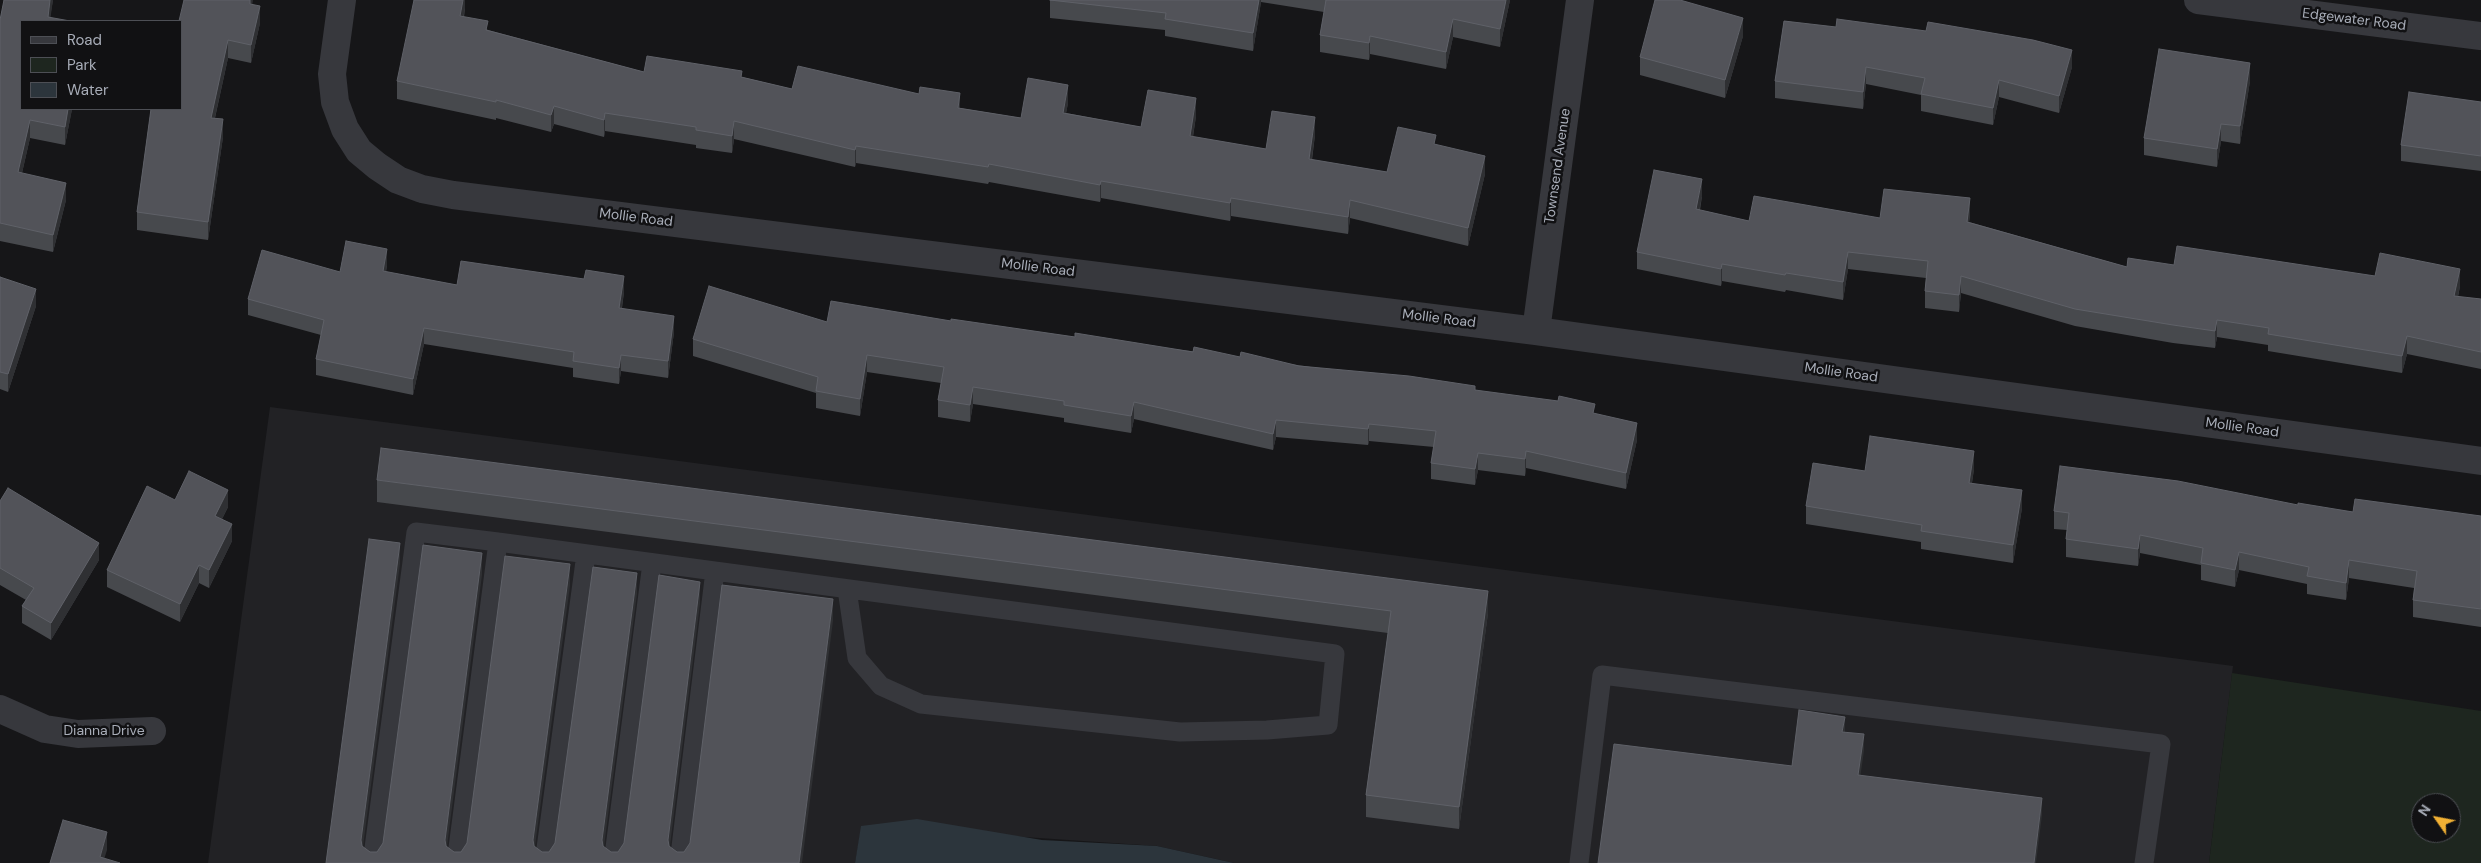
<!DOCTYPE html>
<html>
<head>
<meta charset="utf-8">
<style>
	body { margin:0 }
	#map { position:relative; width:2481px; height:863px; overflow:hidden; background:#161618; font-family:"DM Sans",sans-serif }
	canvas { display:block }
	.legend { position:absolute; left:20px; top:20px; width:162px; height:90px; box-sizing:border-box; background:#111113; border:1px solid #4d4f55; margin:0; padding:6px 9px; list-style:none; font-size:15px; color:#a8adb8 }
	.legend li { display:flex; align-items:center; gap:10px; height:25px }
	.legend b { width:25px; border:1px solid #4d4f55 }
	.north { position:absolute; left:2411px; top:793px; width:50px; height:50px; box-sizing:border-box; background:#111113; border:1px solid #4d4f55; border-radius:50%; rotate:303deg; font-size:14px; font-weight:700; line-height:20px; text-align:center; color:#a8adb8 }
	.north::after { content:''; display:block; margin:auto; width:18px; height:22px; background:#f2b134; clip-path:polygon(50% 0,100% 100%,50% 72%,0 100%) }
</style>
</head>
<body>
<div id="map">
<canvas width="2481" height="863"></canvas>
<ul class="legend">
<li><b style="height:6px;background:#37383d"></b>Road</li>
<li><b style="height:14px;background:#1e261f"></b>Park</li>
<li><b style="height:14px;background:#2c353c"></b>Water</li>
</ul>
<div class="north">N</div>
</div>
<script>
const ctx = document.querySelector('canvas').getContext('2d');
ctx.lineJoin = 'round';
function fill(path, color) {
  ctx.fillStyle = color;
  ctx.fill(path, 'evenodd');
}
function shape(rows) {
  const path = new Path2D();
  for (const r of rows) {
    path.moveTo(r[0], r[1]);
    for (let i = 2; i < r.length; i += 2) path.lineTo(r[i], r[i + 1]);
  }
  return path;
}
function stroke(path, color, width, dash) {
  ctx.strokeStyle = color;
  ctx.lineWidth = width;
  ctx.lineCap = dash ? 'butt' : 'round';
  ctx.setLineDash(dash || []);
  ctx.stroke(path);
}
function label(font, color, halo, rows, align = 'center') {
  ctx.font = font + ' "DM Sans",sans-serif';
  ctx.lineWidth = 5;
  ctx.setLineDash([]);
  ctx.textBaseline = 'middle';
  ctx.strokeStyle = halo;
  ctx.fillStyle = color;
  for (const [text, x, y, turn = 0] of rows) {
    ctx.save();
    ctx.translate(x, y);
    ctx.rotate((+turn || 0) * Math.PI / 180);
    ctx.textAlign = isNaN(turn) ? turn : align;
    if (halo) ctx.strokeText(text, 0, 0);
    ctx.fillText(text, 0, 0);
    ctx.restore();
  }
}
const built = shape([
	[270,407,2233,666,2209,863,1234,863,1157,846,862,826,855,863,208,863]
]);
const green = shape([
	[2232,673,2481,711,2481,863,2209,863],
	[2421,803,2451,803,2451,833,2421,833]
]);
const water = shape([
	[917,819,1042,840,1157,846,1234,863,855,863,861,826]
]);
const lane = shape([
	[372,863,416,532,498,542,1335,654,1328,725,1267,730,1180,732,921,704,881,686,857,658,847,589],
	[456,863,498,542],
	[544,863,586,554],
	[613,863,652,563],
	[679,863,715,571],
	[1579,863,1602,675,2161,744,2144,863]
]);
const street = shape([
	[342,0,332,74,335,102,345,129,359,151,377,166,398,180,422,189,453,195,1536,331,2481,461],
	[2198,0,2481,36],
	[1536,331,1580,0],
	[0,709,45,729,78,734,152,731]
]);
const wall = shape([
	[4,0,53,0,50,17,21,21,72,109,65,145,30,138,22,173,66,200,53,252,0,241,0,20],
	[465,0,465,8,464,17,488,30,644,72,742,77,792,89,960,108,1021,118,1068,103,1066,113,1141,127,1196,116,1193,137,1266,149,1315,135,1312,160,1387,172,1436,145,1485,174,1468,246,1350,218,1348,234,1231,216,1230,221,1101,198,1100,202,989,182,988,184,856,163,855,167,734,139,732,153,696,148,696,145,605,131,604,137,554,124,551,132,496,118,496,120,397,99,397,81],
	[1050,0,1510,0,1500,47,1453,37,1446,69,1370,54,1369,60,1320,52,1320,35,1324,12,1261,2,1253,51,1165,36,1165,30,1050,18],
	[253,4,260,23,251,63,228,58,215,118,223,137,208,240,137,230,137,212,151,109],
	[1784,21,2072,67,2059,113,1999,97,1993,125,1921,111,1921,95,1866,84,1863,109,1775,98,1775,81],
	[1743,36,1725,98,1640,75,1640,57],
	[2250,81,2240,144,2221,141,2217,167,2144,155,2144,138],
	[2481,102,2481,171,2401,161,2401,145],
	[1702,196,1700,210,1749,221,1880,218,1970,215,1969,222,2127,267,2174,265,2375,276,2460,286,2458,297,2481,299,2481,369,2407,354,2402,373,2268,351,2268,345,2217,337,2215,348,2173,343,2075,326,1961,293,1959,312,1925,308,1925,291,1926,278,1848,269,1843,300,1786,290,1785,292,1722,281,1721,286,1637,269,1637,252],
	[387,265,386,272,457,285,624,292,622,308,674,332,668,378,621,371,619,384,573,377,573,368,424,344,413,395,316,375,316,359,321,335,248,315,248,299,340,272],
	[0,277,36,306,8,392,0,389],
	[951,321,1075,337,1240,357,1475,390,1595,414,1637,440,1626,489,1526,468,1525,476,1478,470,1475,485,1431,479,1431,463,1434,447,1369,441,1368,445,1276,437,1273,450,1134,419,1131,433,1064,422,1064,418,973,404,970,422,938,417,938,400,941,383,867,372,860,416,816,408,816,393,693,356,693,339,827,322],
	[1974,469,1972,483,2022,508,2013,563,1921,549,1921,542,1806,524,1806,506,1865,471],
	[377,480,1488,613,1459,829,1366,817,1366,795,1388,633,377,502],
	[175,500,228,507,222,519,232,541,209,588,199,583,180,622,107,587,107,570],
	[0,501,99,560,51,640,22,623,22,606,26,600,0,585],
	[2298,505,2353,512,2481,516,2481,627,2413,617,2413,600,2414,588,2349,578,2346,600,2307,594,2307,584,2239,570,2235,587,2201,580,2201,565,2140,553,2138,566,2066,557,2066,539,2067,530,2054,529,2054,511]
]);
const shadedWall = shape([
	[50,0,53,0,50,21,48,17],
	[250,0,253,0,250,21],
	[463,0,465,0,465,8,460,34,460,16],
	[1259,0,1261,0,1261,2,1253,51,1253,33],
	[1506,0,1510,0,1500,47,1500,29],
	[260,6,260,23,251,63,251,45],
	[1743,18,1743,36,1725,98,1725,80],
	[1453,19,1453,37,1446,69,1446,52],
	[1370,36,1370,54,1369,60,1369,43],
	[228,40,228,58,211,135,211,118],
	[2072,50,2072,67,2059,113,2059,96],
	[2250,63,2250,81,2240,144,2240,126],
	[1866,67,1866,84,1863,109,1863,92],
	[1999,80,1999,97,1993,125,1993,108],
	[1068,85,1068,103,1063,130,1063,113],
	[960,93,960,111,958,108],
	[1196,98,1196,116,1190,154,1190,136],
	[554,106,554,124,551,132,551,115],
	[68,109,72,109,65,145,65,127],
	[605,113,605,131,604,137,604,120],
	[1315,117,1315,135,1309,177,1309,159],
	[223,119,223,137,208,240,208,222],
	[30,120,30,138,18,190,18,172],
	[734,121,734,139,732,153,732,136],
	[2221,124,2221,141,2217,167,2217,149],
	[856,146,856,163,855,167,855,150],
	[1485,156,1485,174,1468,246,1468,228],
	[1702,179,1702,196,1696,227,1696,209],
	[1101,181,1101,198,1100,202,1100,185],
	[66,183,66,200,53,252,53,235],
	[1231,198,1231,216,1230,221,1230,203],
	[1970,198,1970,215,1967,239,1967,222],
	[1350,200,1350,218,1348,234,1348,217],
	[387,249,387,265,383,287,383,271],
	[1848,252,1848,269,1843,300,1843,282],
	[1722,264,1722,281,1721,286,1721,269],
	[2460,269,2460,286,2454,314,2454,296],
	[624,276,624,292,619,324,619,308],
	[1961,276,1961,293,1959,312,1959,295],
	[36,289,36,306,8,392,8,374],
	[674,316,674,332,668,378,668,361],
	[2217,320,2217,337,2215,348,2215,331],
	[424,328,424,344,413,395,413,379],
	[2407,336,2407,354,2402,373,2402,356],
	[621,355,621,371,619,384,619,368],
	[867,355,867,372,860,416,860,399],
	[973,387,973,404,970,422,970,405],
	[1134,402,1134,419,1131,433,1131,416],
	[1276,420,1276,437,1273,450,1273,434],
	[1637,423,1637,440,1626,489,1626,473],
	[1369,424,1369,441,1368,445,1368,429],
	[1526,451,1526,468,1525,476,1525,459],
	[1974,451,1974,469,1969,500,1969,483],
	[1478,453,1478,470,1475,485,1475,469],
	[228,490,228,507,215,533,215,516],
	[2022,490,2022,508,2013,563,2013,545],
	[232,524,232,541,209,588,209,570],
	[2140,535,2140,553,2138,566,2138,549],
	[99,543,99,560,51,640,51,623],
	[400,543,400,564,361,862,361,840],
	[2239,552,2239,570,2235,587,2235,570],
	[482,553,482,575,445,862,445,840],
	[2349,560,2349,578,2346,600,2346,583],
	[570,564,570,586,533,861,533,840],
	[199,565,199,583,180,622,180,604],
	[637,573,637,594,602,862,602,840],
	[700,582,700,604,668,862,668,840],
	[1488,591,1488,613,1459,829,1459,807],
	[833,599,833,621,802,863,799,863],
	[1845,717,1845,735,1842,732],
	[1864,734,1864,751,1858,792,1858,775],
	[2042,798,2042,815,2036,863,2034,863],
	[107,832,107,850,103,863,100,857]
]);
const building = shape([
	[4,0,50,0,48,17,70,21,21,21,21,109,68,109,65,127,30,120,18,172,66,183,53,235,0,223,0,20,4,0],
	[184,0,250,0,250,4,260,6,251,45,228,40,211,118,223,119,208,222,137,212,151,109,181,109,181,21,179,21,184,0],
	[414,0,463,0,460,16,488,21,486,30,644,72,647,56,742,71,741,77,792,89,798,66,919,94,920,87,960,93,958,108,1021,118,1028,78,1068,85,1063,113,1141,127,1148,90,1196,98,1190,136,1266,149,1272,111,1315,117,1309,159,1387,172,1398,127,1436,135,1434,144,1485,156,1468,228,1350,200,1348,217,1231,198,1230,203,1101,181,1100,185,989,164,988,167,856,146,855,150,734,121,732,136,696,130,696,127,605,113,604,120,554,106,551,115,496,100,496,102,397,81,414,0],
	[1050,0,1259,0,1253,33,1165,19,1166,13,1050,0],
	[1326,0,1506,0,1500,29,1453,19,1446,52,1370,36,1369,43,1320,35,1326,0],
	[1655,0,1680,0,1743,18,1725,80,1640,57,1655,0],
	[1837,19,1926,31,1928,22,2033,40,2072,50,2059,96,1999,80,1993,108,1921,94,1925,78,1866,67,1863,92,1775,81,1784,21,1836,27,1837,19],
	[2159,49,2250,63,2240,126,2221,124,2217,149,2144,138,2159,49],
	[2409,92,2481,102,2481,156,2401,145,2409,92],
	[1654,170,1702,179,1696,209,1749,221,1754,196,1880,218,1884,189,1970,198,1967,222,2127,267,2128,258,2174,265,2177,246,2375,276,2380,253,2460,269,2454,296,2481,299,2481,352,2407,336,2402,356,2268,334,2269,328,2217,320,2215,331,2173,325,2075,309,1961,276,1959,295,1925,291,1928,261,1848,252,1843,282,1786,273,1785,275,1722,264,1721,269,1637,252,1654,170],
	[346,241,387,249,383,271,457,285,461,261,584,279,586,270,624,276,619,308,674,316,668,361,621,355,619,368,573,361,574,352,424,328,413,379,316,359,324,320,248,299,262,250,340,272,346,241],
	[0,277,36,289,8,374,0,372,0,277],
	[709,286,827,322,831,301,951,321,951,319,1075,337,1075,333,1193,352,1194,347,1240,357,1241,352,1299,366,1409,376,1475,386,1475,390,1558,401,1559,396,1595,404,1593,413,1637,423,1626,473,1526,451,1525,459,1478,453,1475,469,1431,463,1436,431,1369,424,1368,429,1276,420,1273,434,1134,402,1131,416,1064,405,1064,401,973,387,970,405,938,400,944,367,867,355,860,399,816,391,818,377,693,339,709,286],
	[1870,436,1974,451,1969,483,2022,490,2013,545,1921,531,1922,525,1806,506,1813,463,1865,471,1870,436],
	[381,448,1488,591,1459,807,1366,795,1391,611,377,480,381,448],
	[2060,466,2178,481,2298,505,2298,503,2353,512,2355,499,2481,516,2481,609,2413,600,2417,571,2349,560,2346,583,2307,576,2309,567,2239,552,2235,570,2201,563,2203,548,2140,535,2138,549,2066,539,2069,513,2054,511,2060,466],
	[189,471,228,490,215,516,232,524,209,570,199,565,180,604,107,570,147,486,175,500,189,471],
	[8,488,99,543,51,623,22,606,34,588,0,568,0,501,8,488],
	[369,539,400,543,361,840,362,846,370,852,377,852,383,843,423,545,482,553,445,840,446,846,454,852,461,852,467,843,505,556,570,564,533,840,534,846,542,852,549,852,555,843,593,567,637,573,602,840,603,846,611,852,618,852,624,843,659,575,700,582,668,840,669,846,677,852,684,852,690,843,722,585,833,599,799,863,326,863,369,539],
	[1799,710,1845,717,1842,732,1864,734,1858,775,2042,798,2034,863,1598,863,1614,744,1792,766,1799,710],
	[63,820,107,832,100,857,120,863,50,863,63,820]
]);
const streetNames = [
	["Edgewater Road",2354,20,7],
	["Townsend Avenue",1558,166,-82],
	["Mollie Road",636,218,7],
	["Mollie Road",1038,268,7],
	["Mollie Road",1439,319,7],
	["Mollie Road",1841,373,8],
	["Mollie Road",2242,428,8],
	["Dianna Drive",104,731]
];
fill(built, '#222225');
fill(green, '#1e261f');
fill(water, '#2c353c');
stroke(lane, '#37383d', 19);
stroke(street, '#37383d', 28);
fill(wall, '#47494d');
fill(shadedWall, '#2f3033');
fill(building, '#525359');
stroke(building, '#5f6168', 1);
label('14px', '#a8adb8', '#111113', streetNames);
</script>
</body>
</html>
